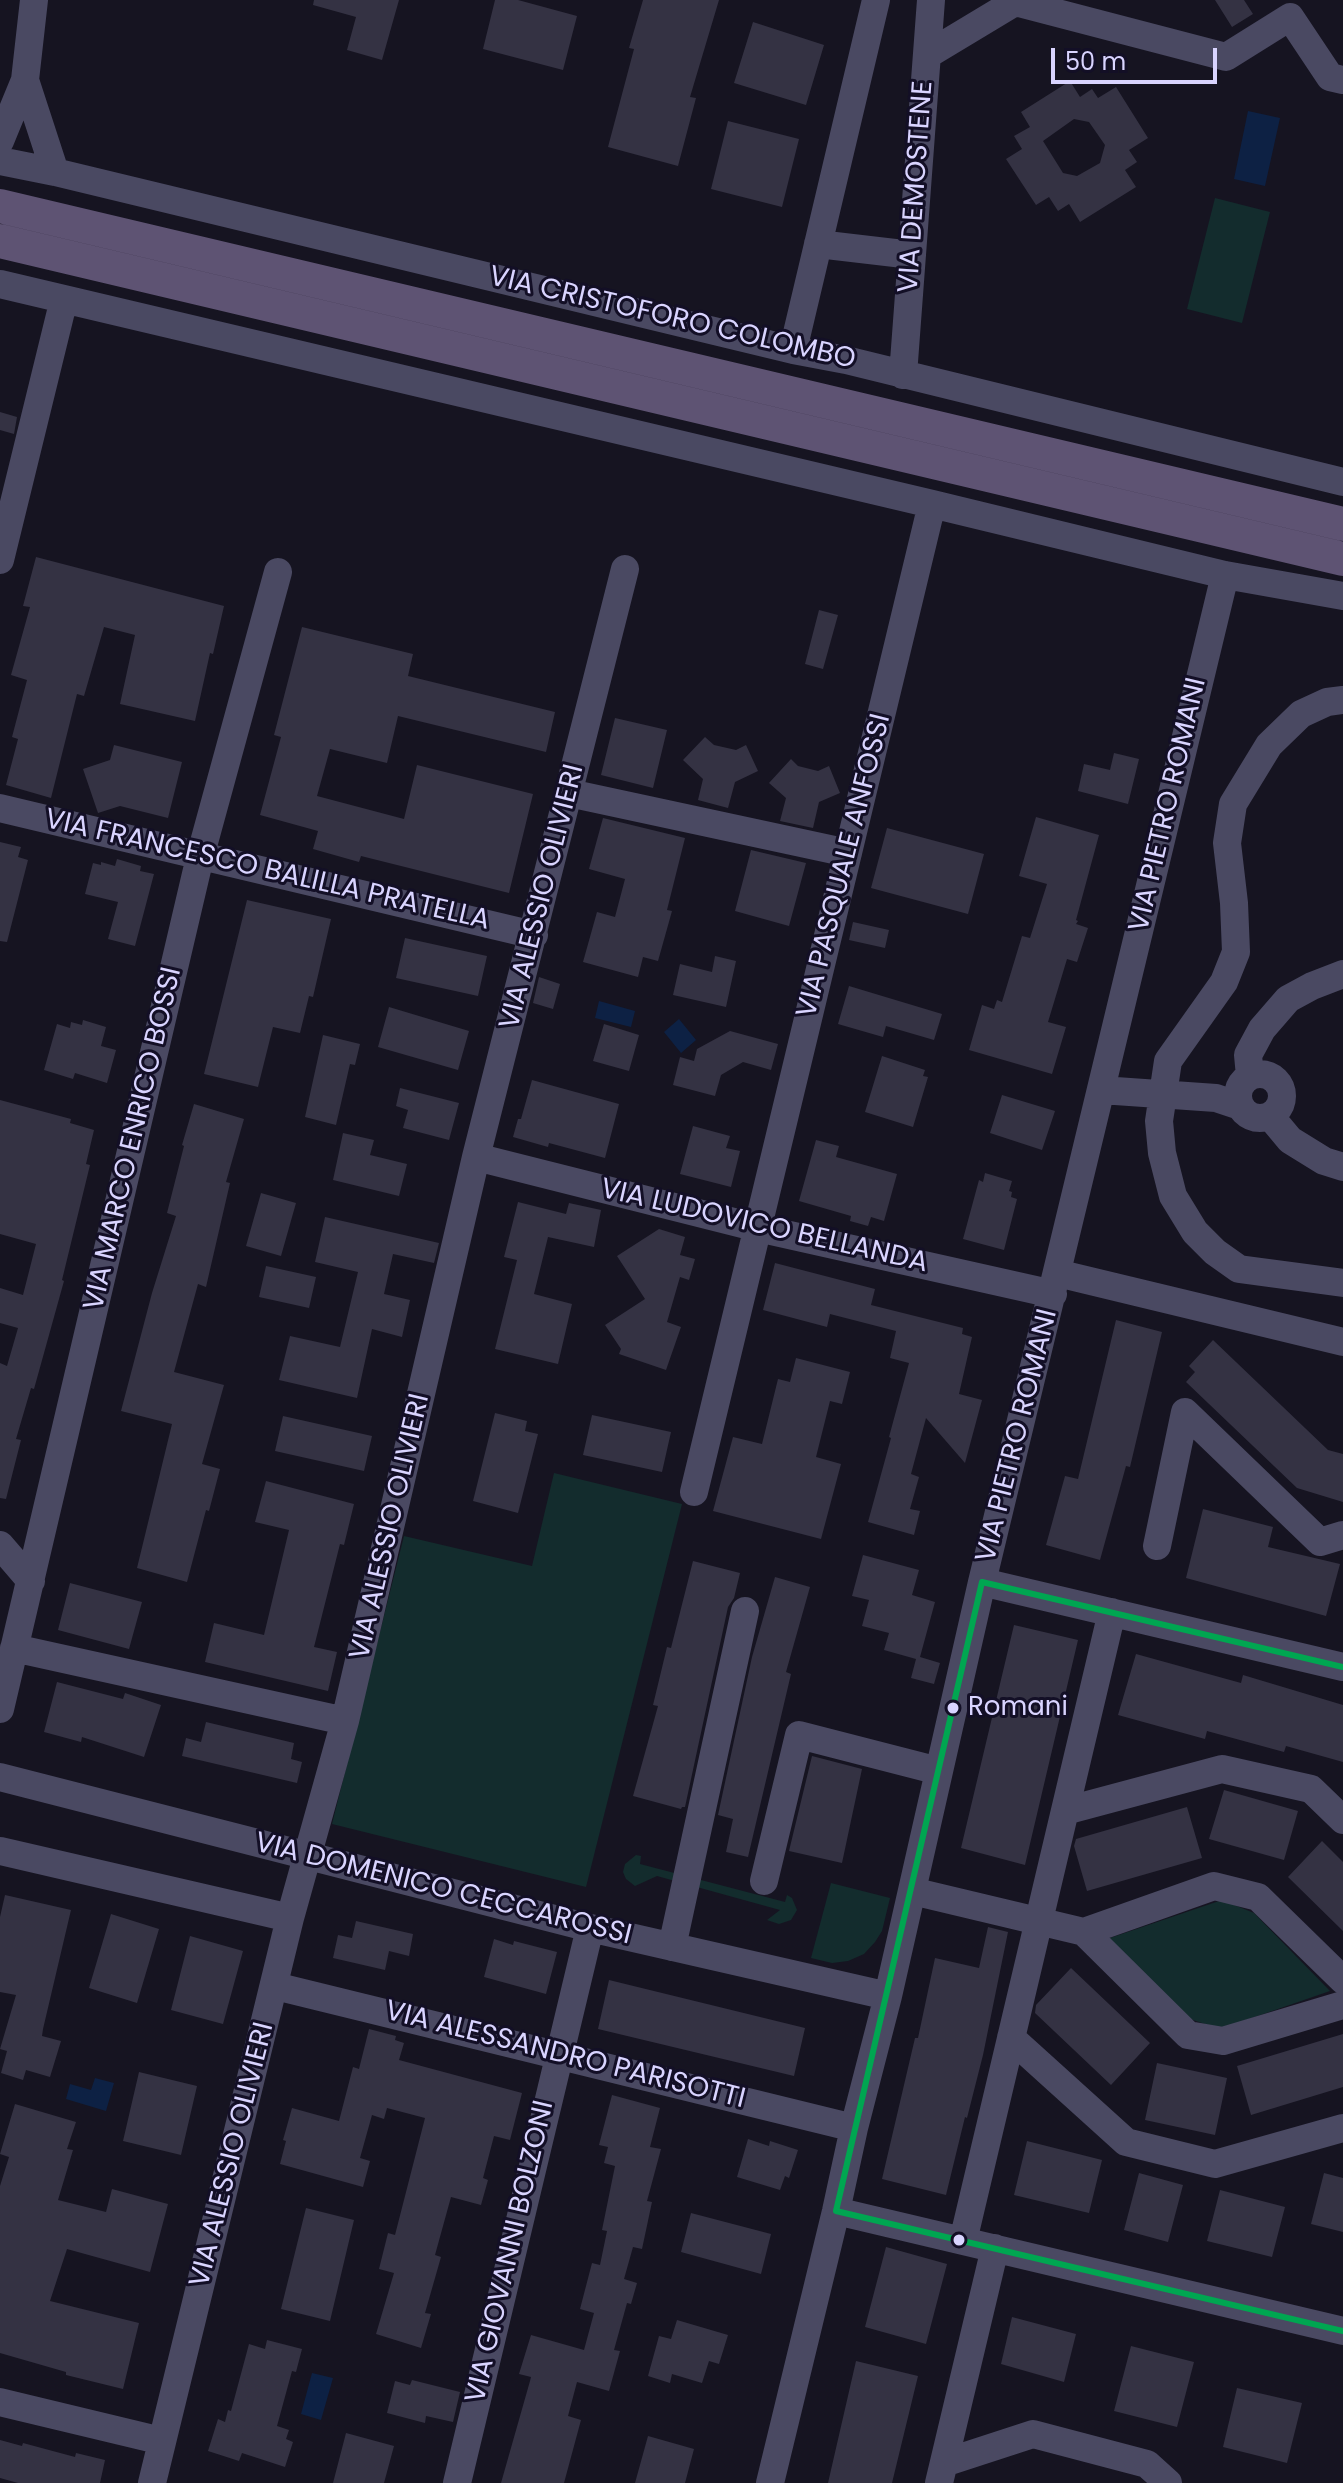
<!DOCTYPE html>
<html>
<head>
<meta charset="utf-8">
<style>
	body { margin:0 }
	#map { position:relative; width:1343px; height:2483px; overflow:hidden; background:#161421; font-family:Poppins,sans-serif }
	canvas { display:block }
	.scale { position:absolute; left:1051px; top:48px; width:166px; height:36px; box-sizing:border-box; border:4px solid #d9d4ff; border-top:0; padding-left:10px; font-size:24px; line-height:28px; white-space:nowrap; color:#d9d4ff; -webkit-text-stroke:6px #130f26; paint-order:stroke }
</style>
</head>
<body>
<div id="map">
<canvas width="1343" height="2483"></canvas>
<div class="scale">50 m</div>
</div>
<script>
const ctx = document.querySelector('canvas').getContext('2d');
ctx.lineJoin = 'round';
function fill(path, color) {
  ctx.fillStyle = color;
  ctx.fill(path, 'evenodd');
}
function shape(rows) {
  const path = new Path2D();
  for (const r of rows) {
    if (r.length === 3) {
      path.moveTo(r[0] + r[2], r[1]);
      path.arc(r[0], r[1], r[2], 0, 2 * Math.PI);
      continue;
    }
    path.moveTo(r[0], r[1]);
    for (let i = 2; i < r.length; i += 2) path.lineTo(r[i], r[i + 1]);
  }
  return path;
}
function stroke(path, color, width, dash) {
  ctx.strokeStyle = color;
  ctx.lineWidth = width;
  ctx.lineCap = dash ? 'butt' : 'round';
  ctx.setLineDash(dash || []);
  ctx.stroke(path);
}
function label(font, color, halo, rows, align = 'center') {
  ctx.font = font + ' Poppins,sans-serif';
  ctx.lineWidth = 6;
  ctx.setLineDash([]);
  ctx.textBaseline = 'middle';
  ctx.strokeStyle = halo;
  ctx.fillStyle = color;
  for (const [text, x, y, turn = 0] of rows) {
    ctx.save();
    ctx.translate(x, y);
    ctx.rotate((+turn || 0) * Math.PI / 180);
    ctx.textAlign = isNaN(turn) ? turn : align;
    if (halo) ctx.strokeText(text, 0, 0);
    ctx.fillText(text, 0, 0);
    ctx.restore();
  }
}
const green = shape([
	[1215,198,1270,212,1242,323,1187,309],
	[554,1473,682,1504,586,1887,332,1824,404,1536,532,1566],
	[636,1855,641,1856,640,1864,785,1902,787,1895,792,1898,797,1910,791,1920,779,1924,767,1920,780,1910,657,1876,635,1886,626,1879,623,1872,625,1864],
	[831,1883,890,1898,882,1931,875,1942,864,1954,848,1961,832,1963,811,1958],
	[1222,1900,1254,1913,1330,1991,1220,2029,1190,2019,1107,1939]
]);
const water = shape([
	[1248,111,1280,118,1265,186,1234,179],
	[599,1001,635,1011,631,1027,595,1018],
	[679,1019,696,1040,681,1053,664,1032],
	[95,2078,114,2083,106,2111,66,2099,70,2084,91,2090],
	[312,2373,333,2378,321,2420,301,2414]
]);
const building = shape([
	[314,0,399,0,382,60,347,50,356,17,313,5],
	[495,0,518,0,577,16,563,70,483,49],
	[643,0,719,0,690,97,696,98,678,166,608,147,634,49,629,48],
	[1215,0,1244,0,1253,14,1232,27],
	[753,22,824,45,806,105,734,83],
	[1070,81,1080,97,1092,89,1098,98,1116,87,1148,138,1129,150,1137,162,1125,170,1136,187,1080,222,1069,204,1058,211,1049,197,1036,205,1006,159,1022,149,1014,136,1030,127,1021,112],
	[1074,119,1089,122,1105,145,1100,163,1077,176,1063,173,1043,141],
	[728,121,799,139,782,207,711,189],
	[0,412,17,417,14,434,0,430],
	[36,557,224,606,213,654,210,653,195,721,120,704,135,635,104,627,84,696,77,694,51,798,6,785,18,739,12,737,27,680,11,675,30,607,23,606],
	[819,610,838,615,823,669,805,664],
	[302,627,413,654,408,676,555,712,546,752,398,716,387,763,330,749,317,796,404,819,417,765,533,794,509,893,361,856,359,862,313,849,318,831,260,815,281,737,274,735],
	[615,718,667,730,653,788,601,775],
	[705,737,714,745,736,750,746,745,758,771,735,782,728,808,698,800,703,779,683,760],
	[114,745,182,762,168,818,120,806,98,813,83,769,110,760],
	[1114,753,1139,759,1128,804,1078,791,1084,764,1110,770],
	[791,759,798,766,818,771,829,766,840,793,819,802,813,828,780,821,786,798,769,783],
	[1036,817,1099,835,1076,920,1078,921,1076,924,1088,928,1077,962,1067,959,1048,1022,1066,1027,1052,1074,969,1050,982,1005,994,1009,997,1000,1002,1002,1022,936,1030,938,1047,884,1019,876],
	[603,818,685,838,667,910,672,911,658,961,643,957,638,977,583,962,597,912,615,917,625,879,589,869],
	[887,828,984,854,968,914,871,888],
	[0,842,21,847,18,857,28,860,7,942,0,941],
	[751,850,806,863,789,926,735,911],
	[117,859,141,866,140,871,154,874,135,946,108,939,118,902,85,894,93,863,101,865,101,862,115,866],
	[247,900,331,919,313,997,309,996,300,1033,273,1027,258,1087,204,1074],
	[853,922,889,930,885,948,849,940],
	[405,938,487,956,478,996,396,978],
	[715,956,736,961,726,1007,673,995,680,964,712,972],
	[539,977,560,984,553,1009,533,1003],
	[849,986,942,1014,934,1040,886,1026,883,1037,838,1024],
	[389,1007,469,1031,458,1070,378,1047],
	[83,1020,106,1027,101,1046,116,1050,107,1083,75,1073,73,1079,44,1070,57,1024,70,1028,71,1022,82,1025],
	[604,1024,639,1035,629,1071,593,1061],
	[730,1031,778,1044,771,1070,743,1062,721,1075,715,1096,673,1085,680,1057,694,1061,697,1049],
	[323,1035,360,1044,355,1065,350,1064,336,1125,305,1117],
	[882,1056,925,1070,923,1076,928,1077,913,1127,865,1112],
	[532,1080,619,1104,605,1158,549,1143,548,1147,513,1137,518,1119,521,1119],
	[400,1088,459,1103,449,1140,403,1128,408,1110,396,1106],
	[1002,1095,1055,1111,1042,1150,990,1133],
	[0,1100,71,1119,70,1123,94,1130,86,1164,90,1165,62,1280,64,1281,34,1389,31,1388,16,1439,21,1440,6,1499,0,1498,0,1363,7,1366,18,1328,0,1323,0,1288,23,1295,36,1244,0,1234],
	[194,1104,244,1119,226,1182,230,1183,206,1287,198,1284,174,1372,224,1385,202,1464,220,1469,209,1511,206,1510,187,1582,137,1568,172,1424,121,1411,152,1293,176,1216,167,1213,184,1146,182,1145],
	[693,1126,730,1136,726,1148,740,1151,731,1187,680,1174],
	[343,1133,374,1140,370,1155,407,1164,399,1196,333,1180],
	[816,1140,839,1146,836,1157,897,1174,884,1221,871,1217,868,1226,850,1221,851,1216,799,1201],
	[985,1173,1012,1181,1009,1191,1012,1192,1011,1197,1017,1199,1004,1250,963,1239,979,1180,983,1182],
	[261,1193,296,1203,281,1256,246,1246],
	[518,1202,566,1214,569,1203,601,1210,594,1247,548,1237,534,1294,572,1304,558,1364,495,1349,517,1260,504,1257],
	[325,1217,439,1243,434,1263,393,1254,384,1294,410,1300,402,1337,372,1329,357,1398,279,1380,290,1336,340,1347,358,1272,315,1262],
	[659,1229,685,1237,680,1255,695,1259,689,1280,680,1277,667,1322,681,1327,666,1370,619,1354,621,1349,605,1325,645,1299,617,1256],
	[775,1263,875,1289,871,1305,963,1328,962,1334,972,1337,959,1394,982,1400,965,1463,926,1418,911,1474,919,1477,910,1509,920,1511,914,1535,868,1522,891,1438,889,1437,909,1363,890,1358,896,1331,830,1314,827,1327,763,1310],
	[266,1266,316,1277,309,1308,259,1297],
	[1116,1320,1162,1332,1130,1467,1126,1466,1100,1560,1046,1545,1065,1476,1078,1479],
	[1213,1340,1328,1450,1343,1454,1343,1502,1297,1488,1186,1382,1195,1372,1189,1366],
	[796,1358,850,1372,842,1404,830,1401,816,1457,841,1464,821,1539,713,1511,733,1437,762,1444,778,1379,790,1382],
	[495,1413,527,1421,525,1431,538,1434,518,1513,473,1501],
	[592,1415,671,1432,662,1472,583,1455],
	[283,1416,372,1436,364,1471,275,1451],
	[266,1481,354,1504,344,1545,340,1544,314,1647,337,1652,328,1691,205,1662,214,1623,264,1635,289,1530,255,1522],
	[1203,1509,1273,1527,1268,1547,1340,1564,1326,1616,1186,1578],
	[863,1555,919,1570,912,1595,935,1602,920,1657,940,1663,934,1684,911,1678,916,1659,884,1650,889,1633,862,1626,869,1600,852,1596],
	[693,1561,740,1573,734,1598,728,1607,685,1807,682,1807,681,1809,633,1796,658,1706,653,1705,667,1647,671,1648],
	[775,1577,810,1587,786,1672,791,1674,748,1857,726,1852,733,1819,718,1815,752,1657],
	[70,1583,142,1602,129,1649,58,1630],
	[1014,1625,1078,1640,1025,1865,961,1848],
	[1136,1654,1241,1683,1243,1675,1343,1705,1343,1762,1286,1746,1284,1752,1207,1731,1205,1739,1118,1715],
	[57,1682,123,1699,125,1693,161,1705,144,1757,82,1737,81,1742,44,1732],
	[206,1722,294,1743,291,1759,302,1762,297,1783,182,1756,186,1738,201,1742],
	[812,1756,862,1769,842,1863,789,1851],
	[1224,1790,1298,1811,1284,1860,1209,1839],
	[1187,1807,1202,1858,1087,1891,1074,1846,1076,1839],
	[1322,1841,1343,1862,1343,1931,1288,1877],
	[5,1895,71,1910,43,2029,42,2036,61,2041,50,2077,26,2070,23,2080,1,2073,7,2051,0,2049,16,1995,0,1992,0,1917],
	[111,1914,159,1929,137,2003,89,1988],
	[356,1921,413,1934,409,1956,389,1951,385,1970,333,1958,338,1935,352,1938],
	[988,1927,1008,1932,983,2055,967,2118,965,2117,946,2195,882,2179,915,2038,918,2038,935,1958,979,1968],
	[190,1936,243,1951,223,2024,171,2010],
	[494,1939,513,1945,514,1941,557,1952,546,1994,484,1977],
	[1071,1968,1150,2043,1111,2085,1035,2013,1036,2005],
	[609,1980,805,2028,794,2076,598,2029],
	[369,2029,396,2036,395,2040,404,2043,399,2060,522,2093,510,2140,494,2136,483,2178,488,2180,481,2205,451,2197,435,2255,441,2257,425,2313,431,2314,421,2348,376,2334,394,2273,379,2269,388,2233,395,2235,425,2118,387,2108,384,2119,372,2115,360,2158,370,2161,363,2187,280,2164,286,2141,283,2140,292,2108,339,2121,353,2067,359,2069],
	[1343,2034,1343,2087,1251,2115,1237,2066],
	[1157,2063,1227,2078,1215,2135,1145,2120],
	[139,2072,197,2086,181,2155,123,2141],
	[612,2095,660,2108,650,2147,661,2149,647,2201,652,2202,642,2249,633,2247,624,2279,637,2283,631,2304,627,2303,614,2350,620,2351,609,2391,577,2382,568,2416,581,2420,564,2483,501,2483,530,2381,531,2377,519,2374,531,2335,584,2350,594,2313,580,2309,592,2263,600,2265,607,2231,602,2230,615,2166,604,2163,608,2147,599,2145],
	[15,2104,76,2122,67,2149,73,2150,58,2200,106,2212,112,2189,168,2204,150,2272,67,2249,50,2301,139,2323,123,2389,66,2375,66,2372,0,2353,0,2186,9,2157,0,2154],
	[748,2139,769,2146,770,2141,798,2150,789,2178,785,2176,780,2190,737,2177],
	[1027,2141,1102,2160,1089,2213,1014,2195],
	[1139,2173,1183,2185,1168,2242,1124,2230],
	[1324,2173,1343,2178,1343,2232,1311,2224],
	[1220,2190,1285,2207,1272,2257,1207,2241],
	[306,2208,354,2220,330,2321,281,2309],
	[691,2213,771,2234,761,2274,681,2252],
	[886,2247,947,2264,926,2344,865,2327],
	[1012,2317,1076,2334,1064,2382,1001,2364],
	[677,2320,728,2335,719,2364,709,2361,702,2383,672,2374,670,2383,648,2376,659,2336,671,2339],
	[267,2340,302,2349,296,2372,292,2371,277,2426,289,2430,286,2439,293,2442,285,2467,242,2453,239,2461,208,2451,218,2419,225,2422,228,2410,231,2411,249,2344,265,2349],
	[1131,2346,1194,2362,1177,2427,1114,2411],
	[856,2361,918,2376,892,2483,828,2483],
	[412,2380,460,2392,453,2422,426,2416,425,2423,387,2413,395,2381,410,2385],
	[1237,2388,1302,2403,1287,2463,1223,2447],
	[346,2433,394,2446,384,2483,333,2483],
	[648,2436,694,2449,685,2483,635,2483],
	[0,2440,22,2446,23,2443,75,2457,76,2453,105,2460,100,2483,18,2483,0,2478]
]);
const minor = shape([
	[1015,2,1226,57,1290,17,1330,77,1343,80],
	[927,55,1015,2,1013,0],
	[25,80,55,172],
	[0,141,25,80,34,0],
	[0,161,55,172,793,350,846,360,1343,482],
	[818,244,912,255],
	[0,284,932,504,1225,575,1343,596],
	[793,350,876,0],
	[903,375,931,0],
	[0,560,64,299],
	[1343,700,1327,702,1301,714,1269,745,1233,804,1227,843,1234,903,1236,952,1224,982,1168,1061,1159,1121,1162,1153,1173,1196,1195,1232,1215,1252,1239,1269,1343,1283],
	[569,793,848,853],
	[0,808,534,935],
	[1260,1096,22],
	[1250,1076,1248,1055,1262,1029,1288,999,1312,986,1343,974],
	[1101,1090,1216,1098,1240,1106],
	[1270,1116,1290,1140,1324,1161,1343,1167],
	[476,1157,758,1228,1053,1294],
	[1057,1273,1343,1342],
	[694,1492,932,504],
	[0,1545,31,1581],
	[1157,1546,1185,1412,1320,1542,1343,1535],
	[982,1582,1343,1667],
	[14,1648,345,1721],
	[0,1709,200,857,278,572],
	[0,1777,590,1928,888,1996],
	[1065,1811,1222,1769,1311,1789,1343,1820],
	[0,1851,290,1918],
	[764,1881,799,1735,939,1771],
	[912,1891,1084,1932,1188,2035,1223,2041,1343,2005],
	[1084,1932,1214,1886,1258,1897,1343,1980],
	[672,1947,745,1611],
	[275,1986,854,2128],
	[1011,2038,1126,2142,1215,2164,1343,2128],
	[836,2211,1343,2331],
	[963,2241,1112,1612],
	[0,2402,162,2441],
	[944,2463,1033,2434,1147,2464,1168,2483],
	[152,2483,290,1918,345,1721,476,1157,625,569],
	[457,2483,590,1928],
	[770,2483,836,2211,854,2128,888,1996,982,1582,1225,575],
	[939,2483,995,2248]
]);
const major = shape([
	[0,206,1343,524],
	[0,241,1343,559]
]);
const bus1 = shape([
	[1343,1667,982,1582,836,2211,1343,2331]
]);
const markers = [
	[953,1708,7,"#d9d4ff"],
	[959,2240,7,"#d9d4ff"]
];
const busNames = [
	["Romani",968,1708]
];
const streetNames = [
	["VIA DEMOSTENE",917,187,-86],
	["VIA CRISTOFORO COLOMBO",672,319,13],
	["VIA PIETRO ROMANI",1169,805,-77],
	["VIA PASQUALE ANFOSSI",845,866,-76],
	["VIA FRANCESCO BALILLA PRATELLA",267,871,13],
	["VIA ALESSIO OLIVIERI",543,897,-76],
	["VIA MARCO ENRICO BOSSI",134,1139,-77],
	["VIA LUDOVICO BELLANDA",764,1227,13],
	["VIA PIETRO ROMANI",1018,1436,-76],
	["VIA ALESSIO OLIVIERI",391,1527,-77],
	["VIA DOMENICO CECCAROSSI",443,1890,14],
	["VIA ALESSANDRO PARISOTTI",565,2056,14],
	["VIA ALESSIO OLIVIERI",233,2155,-76],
	["VIA GIOVANNI BOLZONI",511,2252,-77]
];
fill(green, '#132c2d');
fill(water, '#0d2144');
fill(building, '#343243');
stroke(minor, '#4a4962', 28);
stroke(major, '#5e5373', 34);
stroke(bus1, '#00a651', 6);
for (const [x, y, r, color] of markers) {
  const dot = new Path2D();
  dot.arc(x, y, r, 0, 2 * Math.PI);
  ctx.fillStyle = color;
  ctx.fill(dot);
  stroke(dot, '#130f26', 3);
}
label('26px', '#d9d4ff', '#130f26', busNames, 'left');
label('28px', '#d9d4ff', '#130f26', streetNames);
</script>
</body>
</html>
